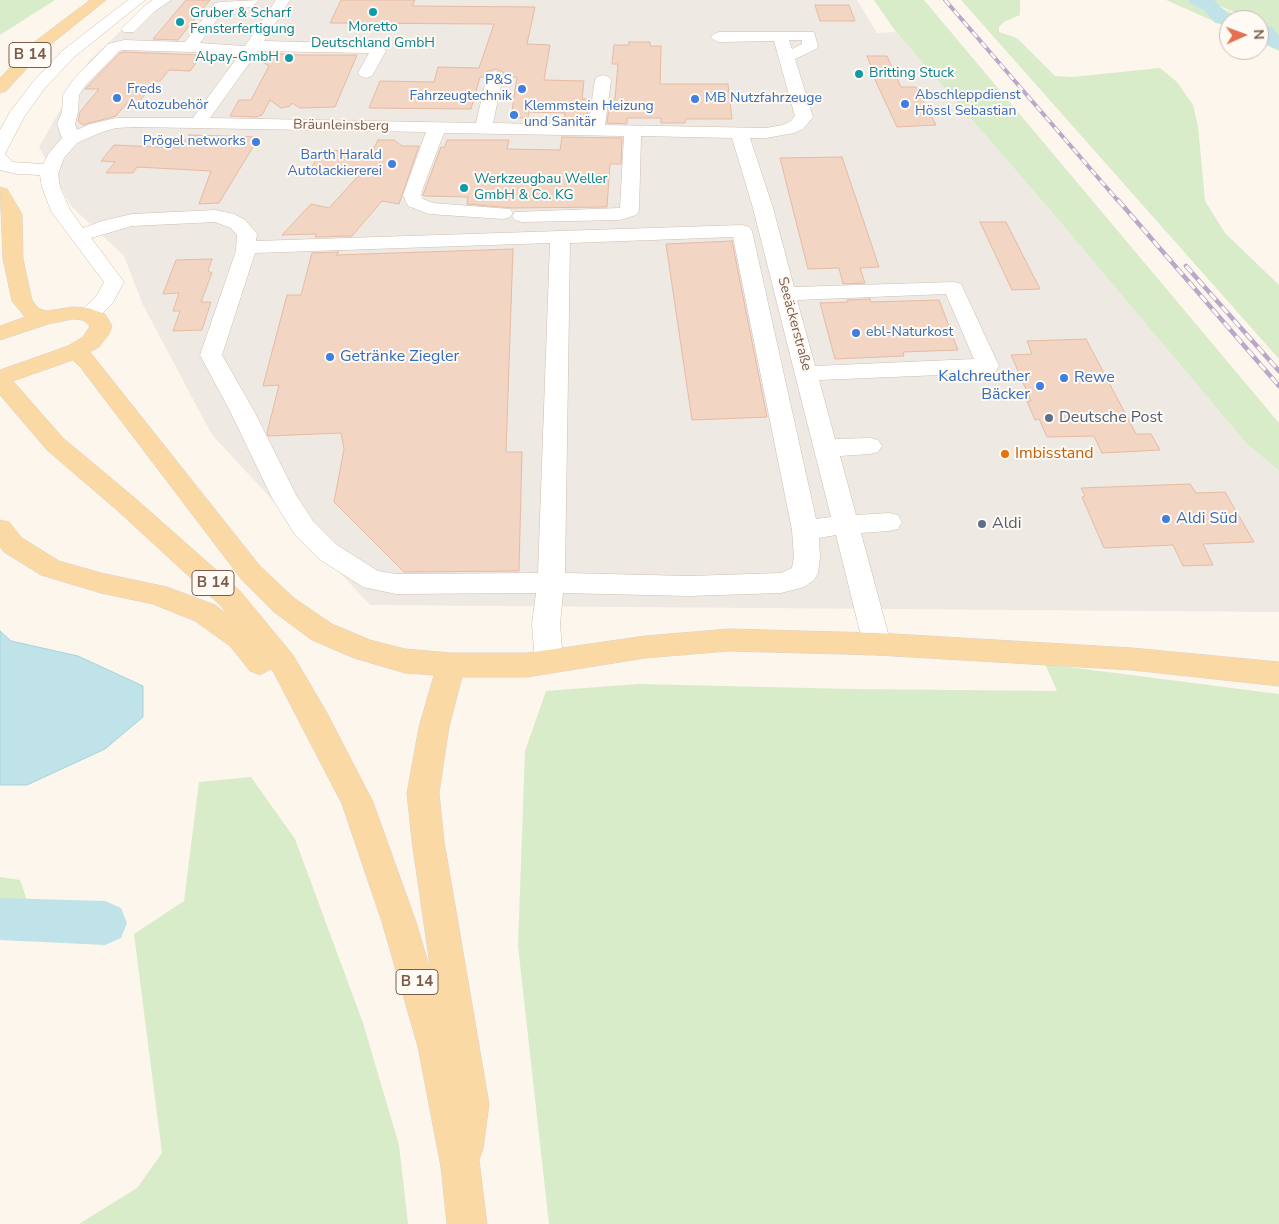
<!DOCTYPE html>
<html>
<head>
<meta charset="utf-8">
<style>
	body { margin:0 }
	#map { position:relative; width:1279px; height:1224px; overflow:hidden; background:#fdf6ec; font-family:"Nunito Sans",sans-serif }
	canvas { display:block }
	.north { position:absolute; left:1219px; top:10px; width:50px; height:50px; box-sizing:border-box; background:#fffaf3; border:1px solid #cabbb1; border-radius:50%; rotate:88deg; font-size:14px; font-weight:700; line-height:20px; text-align:center; color:#7a5c4d }
	.north::after { content:''; display:block; margin:auto; width:18px; height:22px; background:#e76f51; clip-path:polygon(50% 0,100% 100%,50% 72%,0 100%) }
</style>
</head>
<body>
<div id="map">
<canvas width="1279" height="1224"></canvas>
<div class="north">N</div>
</div>
<script>
const ctx = document.querySelector('canvas').getContext('2d');
ctx.lineJoin = 'round';
function fill(path, color) {
  ctx.fillStyle = color;
  ctx.fill(path, 'evenodd');
}
function shape(rows) {
  const path = new Path2D();
  for (const r of rows) {
    path.moveTo(r[0], r[1]);
    for (let i = 2; i < r.length; i += 2) path.lineTo(r[i], r[i + 1]);
  }
  return path;
}
function stroke(path, color, width, dash) {
  ctx.strokeStyle = color;
  ctx.lineWidth = width;
  ctx.lineCap = dash ? 'butt' : 'round';
  ctx.setLineDash(dash || []);
  ctx.stroke(path);
}
function label(font, color, halo, rows, align = 'center') {
  ctx.font = font + ' "Nunito Sans",sans-serif';
  ctx.lineWidth = 4;
  ctx.setLineDash([]);
  ctx.textBaseline = 'middle';
  ctx.strokeStyle = halo;
  ctx.fillStyle = color;
  for (const [text, x, y, turn = 0] of rows) {
    ctx.save();
    ctx.translate(x, y);
    ctx.rotate((+turn || 0) * Math.PI / 180);
    ctx.textAlign = isNaN(turn) ? turn : align;
    if (halo) ctx.strokeText(text, 0, 0);
    ctx.fillText(text, 0, 0);
    ctx.restore();
  }
}
const industrial = shape([
	[160,0,857,0,877,33,896,32,1051,211,1246,443,1279,471,1279,612,370,605,212,435,142,303,124,256,71,206,39,147,88,62,130,22]
]);
const green = shape([
	[0,0,55,0,0,35],
	[874,0,924,0,1279,423,1279,471,1246,443,1051,211,896,32],
	[961,0,1020,0,1020,15,1004,22,999,27,999,32,1017,38,1055,76,1072,77,1160,68,1177,82,1193,105,1198,126,1205,201,1225,233,1279,285,1279,359],
	[1166,0,1204,0,1247,20,1229,20,1229,28],
	[1207,0,1279,0,1279,51,1259,42,1259,25,1269,29,1259,23,1259,20,1251,20],
	[1045,664,1279,694,1279,1224,549,1224,518,946,525,751,546,691,638,684,853,689,1057,691],
	[251,777,295,839,363,1023,399,1145,408,1224,79,1224,137,1188,162,1153,134,934,184,901,199,782],
	[0,877,20,880,32,915,0,932]
]);
const water = shape([
	[0,631,11,641,78,656,143,686,143,717,105,749,27,785,0,785,0,631]
]);
const river = shape([
	[1188,0,1214,0,1228,14,1242,16,1245,20,1229,20,1229,25,1215,23,1204,10,1191,4,1188,0],
	[1259,23,1272,27,1279,36,1279,50,1261,42,1259,40,1259,23],
	[0,898,105,901,121,908,127,923,121,938,105,945,0,940,0,898]
]);
const building = shape([
	[186,0,210,0,178,40,153,39,186,0],
	[341,0,415,0,412,6,535,7,527,44,550,45,544,80,584,81,582,99,590,99,586,123,564,123,565,113,529,112,528,118,511,118,517,77,505,77,503,72,496,69,488,71,485,77,480,77,471,109,369,108,380,81,434,82,438,67,479,68,494,24,330,23,341,0],
	[815,5,849,5,855,21,820,21,815,5],
	[629,42,650,42,650,46,661,46,660,84,728,84,732,119,686,119,685,123,661,123,661,118,627,118,627,124,607,123,610,99,615,99,618,64,612,64,614,45,629,45,629,42],
	[124,52,202,55,190,71,169,70,160,81,156,81,137,104,126,104,116,116,83,125,78,121,80,112,99,89,85,89,120,53,124,52],
	[268,53,300,55,357,55,335,107,300,108,292,103,290,106,281,108,270,100,262,115,256,117,230,116,239,100,251,100,269,66,263,62,268,53],
	[867,56,887,56,901,87,916,87,936,125,897,127,870,69,872,69,867,56],
	[189,135,259,137,219,203,199,204,211,171,137,167,133,173,106,173,115,162,101,161,114,145,180,148,189,135],
	[562,137,622,138,621,164,610,164,607,207,512,208,467,204,468,197,424,196,423,195,441,147,445,147,447,140,509,140,507,149,560,150,562,137],
	[378,140,394,140,402,146,419,146,399,204,382,201,352,236,315,237,316,234,282,235,311,204,329,208,361,173,310,171,321,150,372,152,378,140],
	[842,157,879,267,860,268,865,283,843,284,839,268,808,269,780,158,842,157],
	[980,222,1006,222,1040,289,1012,290,980,222],
	[732,241,767,417,692,420,666,244,732,241],
	[513,249,506,452,522,452,519,571,404,572,334,502,344,449,341,433,268,436,267,433,279,385,263,386,287,295,301,295,312,253,339,252,336,255,513,249],
	[212,259,208,271,212,273,201,302,211,302,202,330,173,331,180,311,173,311,179,293,163,294,176,260,212,259],
	[870,299,871,302,939,300,958,350,903,352,904,356,835,359,820,303,848,302,847,300,870,299],
	[1086,339,1136,434,1151,434,1160,450,1102,453,1094,436,1047,437,1039,419,1035,420,1027,401,1031,401,1011,355,1032,354,1027,341,1086,339],
	[1190,484,1196,493,1225,492,1254,542,1203,544,1213,565,1183,566,1173,545,1104,548,1082,497,1085,496,1081,488,1190,484]
]);
const minor = shape([
	[128,0,145,0,74,57,45,88,24,117,5,154,12,162,43,164,49,153,62,138,57,124,62,112,63,95,73,80,108,44,124,40,185,42,215,3,220,2,259,0,252,7,224,10,200,43,245,46,276,0,290,0,264,41,376,44,382,46,386,51,372,76,366,78,360,76,358,73,369,53,258,51,210,118,476,123,487,76,489,73,495,71,501,73,503,76,493,123,588,125,595,80,597,77,603,75,609,77,611,80,605,125,766,128,783,125,791,121,795,116,774,41,719,42,714,40,711,37,714,34,719,32,814,32,818,46,816,49,795,59,813,117,803,129,794,133,766,138,750,138,773,208,794,287,954,282,961,284,999,366,996,371,988,373,819,380,835,439,870,438,878,440,882,446,878,452,870,454,840,456,856,515,889,513,898,515,902,522,898,529,889,531,861,533,891,644,887,652,877,655,867,652,863,644,836,535,819,538,820,557,818,573,814,580,804,587,781,593,689,596,563,593,560,624,563,662,559,670,549,674,539,670,535,662,532,624,536,593,396,594,363,587,319,559,295,535,272,498,230,411,200,355,236,251,237,235,231,228,215,222,132,226,91,238,124,282,112,304,96,319,88,320,80,319,77,314,96,297,104,282,51,211,42,187,40,175,17,174,0,170,0,130,10,112,33,82,62,51,128,0],
	[789,40,802,40,802,44,792,49,789,40],
	[124,50,191,52,239,55,193,118,116,118,90,124,77,130,75,124,78,112,79,95,85,86,119,51,124,50],
	[135,127,426,132,403,195,408,206,429,214,503,219,510,217,513,213,510,209,445,204,433,203,423,199,421,195,423,188,444,133,624,136,620,208,515,212,512,216,515,220,522,222,620,220,636,215,639,211,641,136,732,138,753,208,831,517,816,519,752,231,749,227,742,225,256,241,257,234,245,220,234,214,215,210,132,214,102,221,83,228,70,210,60,187,58,174,64,158,77,143,102,132,116,128,135,127],
	[733,237,792,530,794,557,792,568,781,573,689,576,565,573,570,243,733,237],
	[550,243,538,573,396,574,378,571,337,545,313,521,296,495,254,411,222,355,255,253,550,243],
	[946,294,974,359,815,366,797,300,946,294],
	[153,0,171,0,155,11,134,32,124,32,121,29,145,5,153,0]
]);
const major = shape([
	[90,0,106,0,45,49,6,91,0,93,0,78,33,43,90,0],
	[0,187,7,189,22,214,23,259,32,300,38,308,46,311,73,307,88,308,105,314,112,326,109,334,99,347,90,352,260,566,294,598,332,624,370,640,405,649,451,653,527,653,645,636,729,629,877,633,1132,648,1279,662,1279,686,1132,670,877,655,729,651,645,658,527,677,462,677,449,727,439,793,444,841,489,1104,483,1149,479,1160,487,1224,447,1224,441,1167,418,1047,382,922,342,804,273,671,271,669,260,675,250,671,230,646,195,621,153,604,101,593,41,575,4,552,0,547,0,520,9,522,22,538,59,561,101,573,167,587,215,605,228,615,220,605,118,511,47,450,0,395,0,370,68,346,83,337,90,326,83,320,73,319,48,324,0,340,0,326,25,317,12,301,3,259,0,187],
	[73,360,81,368,242,580,274,612,312,640,354,658,405,673,434,675,419,727,407,793,412,841,431,972,416,922,373,802,327,713,293,655,240,591,136,499,63,438,13,381,73,360]
]);
const railFar1 = shape([
	[945,0,1119,202]
]);
const rail = shape([
	[1118,200,1279,386],
	[1186,266,1279,371]
]);
const markers = [
	[373,12,5,"#0f9aa8"],
	[180,22,5,"#0f9aa8"],
	[289,58,5,"#0f9aa8"],
	[859,74,5,"#0f9aa8"],
	[522,89,5,"#3f7fe0"],
	[117,98,5,"#3f7fe0"],
	[695,99,5,"#3f7fe0"],
	[905,104,5,"#3f7fe0"],
	[514,115,5,"#3f7fe0"],
	[256,142,5,"#3f7fe0"],
	[392,164,5,"#3f7fe0"],
	[464,188,5,"#0f9aa8"],
	[856,333,5,"#3f7fe0"],
	[330,357,5,"#3f7fe0"],
	[1064,378,5,"#3f7fe0"],
	[1040,386,5,"#3f7fe0"],
	[1049,418,5,"#5c6f8a"],
	[1005,454,5,"#e8710a"],
	[1166,519,5,"#3f7fe0"],
	[982,524,5,"#5c6f8a"]
];
const farCulturenames = [
	["Gruber & Scharf",190,14],
	["Fensterfertigung",190,30],
	["Moretto",373,28,"center"],
	["Deutschland GmbH",373,44,"center"],
	["Alpay-GmbH",279,58,"right"],
	["Britting Stuck",869,74],
	["Werkzeugbau Weller",474,180],
	["GmbH & Co. KG",474,196]
];
const farShopnames = [
	["P&S",512,81,"right"],
	["Fahrzeugtechnik",512,97,"right"],
	["Freds",127,90],
	["Autozubehör",127,106],
	["Abschleppdienst",915,96],
	["Hössl Sebastian",915,112],
	["MB Nutzfahrzeuge",705,99],
	["Klemmstein Heizung",524,107],
	["und Sanitär",524,123],
	["Prögel networks",246,142,"right"],
	["Barth Harald",382,156,"right"],
	["Autolackiererei",382,172,"right"],
	["ebl-Naturkost",866,333]
];
const farStreetnames = [
	["Bräunleinsberg",341,126,1],
	["Seeäckerstraße",794,324,75]
];
const shields = [
	[30,55,42],
	[213,583,42],
	[417,982,42]
];
const shieldNames = [
	["B 14",30,55],
	["B 14",213,583],
	["B 14",417,982]
];
const shopNames = [
	["Getränke Ziegler",340,357],
	["Kalchreuther",1030,377,"right"],
	["Bäcker",1030,395,"right"],
	["Rewe",1074,378],
	["Aldi Süd",1176,519]
];
const serviceNames = [
	["Deutsche Post",1059,418],
	["Aldi",992,524]
];
const foodNames = [
	["Imbisstand",1015,454]
];
fill(industrial, '#efe9e4');
fill(green, '#d8ecc9');
fill(water, '#bfe3e8');
stroke(water, '#a5d3da', 1);
fill(river, '#bfe3e8');
fill(building, '#f3d5c3');
stroke(building, '#e6bba3', 1);
stroke(minor, '#d1beb0', 1);
stroke(major, '#dad1cd', 1);
fill(minor, '#fff');
fill(major, '#fbd9a5');
stroke(railFar1, '#b9a8c9', 4);
stroke(rail, '#b9a8c9', 4.5);
stroke(railFar1, '#fffaf3', 2.5, [7]);
stroke(rail, '#fffaf3', 3, [9]);
for (const [x, y, r, color] of markers) {
  const dot = new Path2D();
  dot.arc(x, y, r, 0, 2 * Math.PI);
  ctx.fillStyle = color;
  ctx.fill(dot);
  stroke(dot, '#fffaf3', 2);
}
label('14px', '#0d838f', '#fffaf3', farCulturenames, 'left');
label('14px', '#366cbe', '#fffaf3', farShopnames, 'left');
label('14px', '#7a5c4d', '#fffaf3', farStreetnames);
for (const [x, y, w] of shields) {
  const box = new Path2D();
  box.roundRect(x - w / 2, y - 12.5, w, 25, 4);
  ctx.fillStyle = '#fffaf3';
  ctx.fill(box);
  stroke(box, '#7a5c4d', 1);
}
label('bold 15px', '#7a5c4d', null, shieldNames);
label('16px', '#366cbe', '#fffaf3', shopNames, 'left');
label('16px', '#4e5e75', '#fffaf3', serviceNames, 'left');
label('16px', '#c56008', '#fffaf3', foodNames, 'left');
</script>
</body>
</html>
